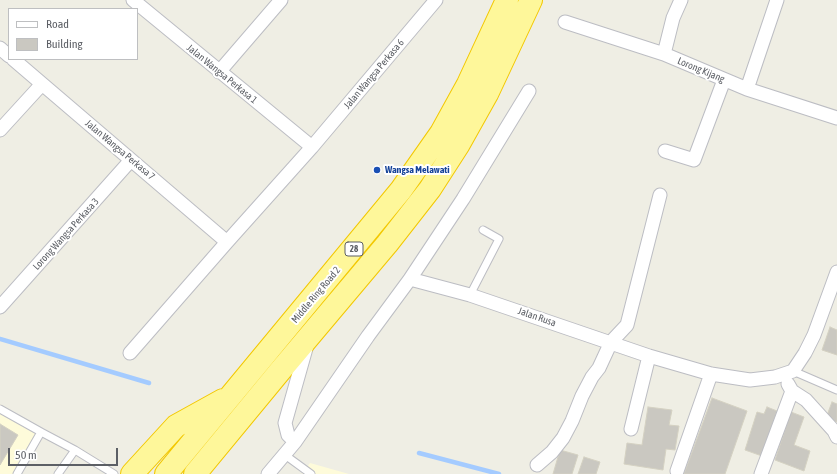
<!DOCTYPE html>
<html>
<head>
<meta charset="utf-8">
<style>
	body { margin:0 }
	#map { position:relative; width:837px; height:474px; overflow:hidden; background:#efeee4; font-family:"Asap Condensed",sans-serif }
	canvas { display:block }
	.legend { position:absolute; left:8px; top:8px; width:130px; height:52px; box-sizing:border-box; background:#fff; border:1px solid #bebfc1; margin:0; padding:5px 7px; list-style:none; font-size:12px; color:#5c5f65 }
	.legend li { display:flex; align-items:center; gap:8px; height:20px }
	.legend b { width:20px; border:1px solid #bebfc1 }
	.scale { position:absolute; left:8px; top:448px; width:110px; height:18px; box-sizing:border-box; border:2px solid #5c5f65; border-top:0; padding-left:5px; font-size:12px; line-height:14px; white-space:nowrap; color:#5c5f65; -webkit-text-stroke:3px #fff; paint-order:stroke }
</style>
</head>
<body>
<div id="map">
<canvas width="837" height="474"></canvas>
<ul class="legend">
<li><b style="height:5px;background:#fff"></b>Road</li>
<li><b style="height:11px;background:#cac8c1"></b>Building</li>
</ul>
<div class="scale">50 m</div>
</div>
<script>
const ctx = document.querySelector('canvas').getContext('2d');
ctx.lineJoin = 'round';
function fill(path, color) {
  ctx.fillStyle = color;
  ctx.fill(path, 'evenodd');
}
function shape(rows) {
  const path = new Path2D();
  for (const r of rows) {
    path.moveTo(r[0], r[1]);
    for (let i = 2; i < r.length; i += 2) path.lineTo(r[i], r[i + 1]);
  }
  return path;
}
function stroke(path, color, width, dash) {
  ctx.strokeStyle = color;
  ctx.lineWidth = width;
  ctx.lineCap = dash ? 'butt' : 'round';
  ctx.setLineDash(dash || []);
  ctx.stroke(path);
}
function label(font, color, halo, rows, align = 'center') {
  ctx.font = font + ' "Asap Condensed",sans-serif';
  ctx.lineWidth = 4;
  ctx.setLineDash([]);
  ctx.textBaseline = 'middle';
  ctx.strokeStyle = halo;
  ctx.fillStyle = color;
  for (const [text, x, y, turn = 0] of rows) {
    ctx.save();
    ctx.translate(x, y);
    ctx.rotate((+turn || 0) * Math.PI / 180);
    ctx.textAlign = isNaN(turn) ? turn : align;
    if (halo) ctx.strokeText(text, 0, 0);
    ctx.fillText(text, 0, 0);
    ctx.restore();
  }
}
const commercial = shape([
	[0,404,46,431,21,474,0,474],
	[310,463,349,474,302,474]
]);
const stream = shape([
	[0,339,149,383],
	[419,453,499,474]
]);
const building = shape([
	[830,327,837,330,837,355,822,350,830,327],
	[712,398,747,411,725,474,684,474,712,398],
	[832,402,837,404,837,422,826,418,832,402],
	[648,407,672,410,669,425,679,426,675,450,666,449,663,470,624,464,627,443,642,445,648,407],
	[767,407,777,411,762,456,745,450,757,412,764,414,767,407],
	[791,412,804,417,794,445,810,451,804,471,775,460,791,412],
	[0,424,18,435,0,465,0,424],
	[560,450,578,455,572,474,553,474,560,450],
	[584,457,600,462,596,474,578,474,584,457]
]);
const service = shape([
	[470,295,499,239,483,230],
	[793,371,837,390],
	[0,409,41,432],
	[285,455,311,474],
	[17,474,41,432,75,450,114,474],
	[58,474,75,450]
]);
const minor = shape([
	[133,0,312,147],
	[565,22,664,54,747,89,837,118],
	[0,48,9,56],
	[664,54,673,18,681,0],
	[13,59,227,242],
	[219,72,281,0],
	[747,89,777,0],
	[0,130,42,84],
	[665,151,694,160,724,80],
	[410,279,470,295,649,356,711,374,750,380,775,377,793,371,805,353,814,335,837,272],
	[0,307,131,160],
	[130,353,227,242,312,147,436,0],
	[788,384,792,391,806,400,834,431,837,437],
	[631,429,649,356],
	[295,442,288,435,285,423,307,345],
	[537,465,552,452,563,438,572,421,582,396,592,377,599,368,611,342,627,325,660,195],
	[677,471,711,374],
	[268,474,295,442,368,336,410,279,463,199,529,91],
	[761,474,792,391]
]);
const trunk = shape([
	[132,474,176,426,223,400],
	[166,474,401,190,441,133,468,84,507,0],
	[195,474,280,371,387,244,430,189,459,144,487,94,531,0]
]);
const markers = [
	[377,170,4,"#1a4fb4"]
];
const shields = [
	[354,249,18]
];
const shieldNames = [
	["28",354,249]
];
const streetNames = [
	["Lorong Kijang",701,70,23],
	["Jalan Wangsa Perkasa 1",222,74,39],
	["Jalan Wangsa Perkasa 6",374,74,-50],
	["Jalan Wangsa Perkasa 7",120,150,40],
	["Lorong Wangsa Perkasa 3",66,234,-48],
	["Middle Ring Road 2",316,295,-50],
	["Jalan Rusa",537,317,19]
];
const transitNames = [
	["Wangsa Melawati",385,170]
];
fill(commercial, '#fefbda');
stroke(stream, '#a4cbff', 4.5);
fill(building, '#cac8c1');
stroke(building, '#d4d1c2', 1);
stroke(service, '#bcbdc3', 9);
stroke(minor, '#bcbdc3', 15);
stroke(trunk, '#f3c800', 24);
stroke(service, '#fff', 7);
stroke(minor, '#fff', 13);
stroke(trunk, '#fef79a', 22);
for (const [x, y, r, color] of markers) {
  const dot = new Path2D();
  dot.arc(x, y, r, 0, 2 * Math.PI);
  ctx.fillStyle = color;
  ctx.fill(dot);
  stroke(dot, '#fff', 1.5);
}
for (const [x, y, w] of shields) {
  const box = new Path2D();
  box.roundRect(x - w / 2, y - 7, w, 14, 3);
  ctx.fillStyle = '#fff';
  ctx.fill(box);
  stroke(box, '#5c5f65', 1);
}
label('bold 9px', '#5c5f65', null, shieldNames);
label('10px', '#5c5f65', '#fff', streetNames);
label('bold 10px', '#164399', '#fff', transitNames, 'left');
</script>
</body>
</html>
